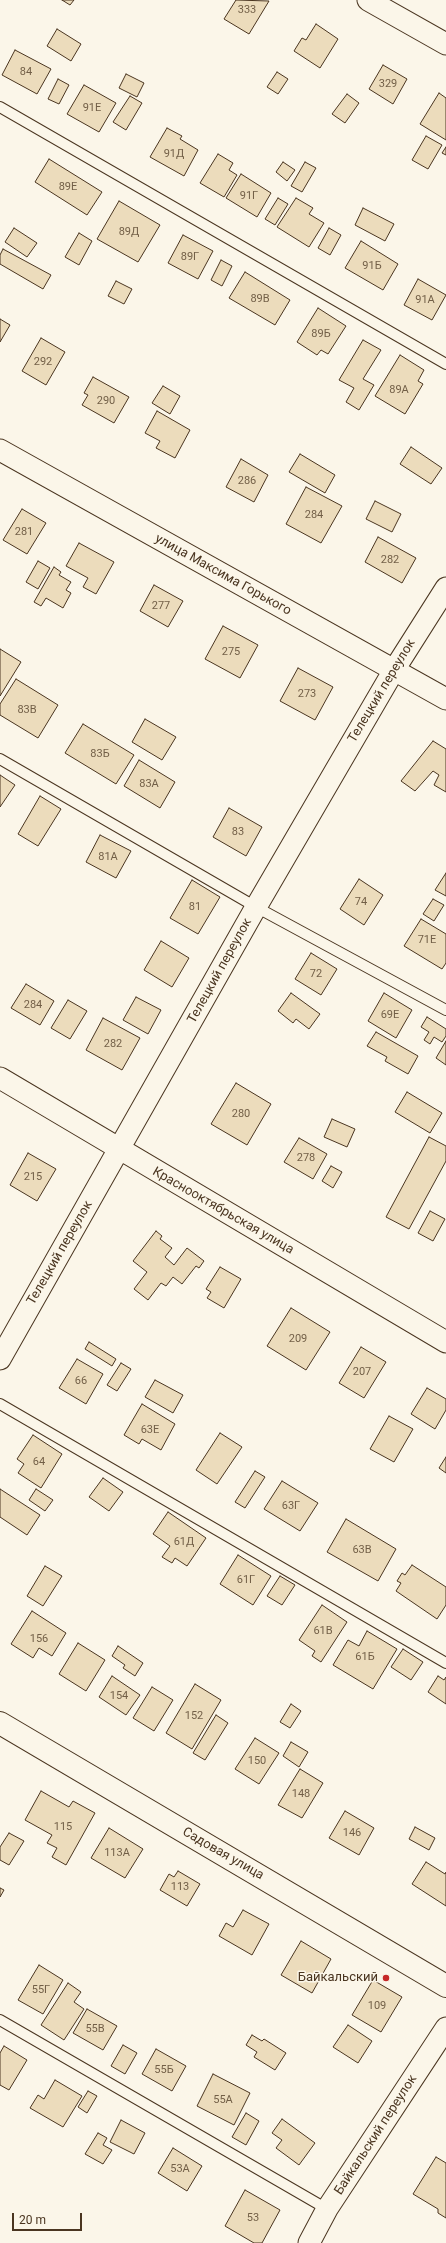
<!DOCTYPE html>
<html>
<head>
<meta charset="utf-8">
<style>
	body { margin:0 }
	#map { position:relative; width:446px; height:2243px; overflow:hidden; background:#fbf6e9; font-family:Roboto,sans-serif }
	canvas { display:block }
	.scale { position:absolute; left:12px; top:2213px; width:70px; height:18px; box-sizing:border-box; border:2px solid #4a3520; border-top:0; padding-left:5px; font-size:12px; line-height:14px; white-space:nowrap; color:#4a3520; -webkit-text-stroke:3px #fbf6e9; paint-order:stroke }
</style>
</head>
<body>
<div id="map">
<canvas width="446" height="2243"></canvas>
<div class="scale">20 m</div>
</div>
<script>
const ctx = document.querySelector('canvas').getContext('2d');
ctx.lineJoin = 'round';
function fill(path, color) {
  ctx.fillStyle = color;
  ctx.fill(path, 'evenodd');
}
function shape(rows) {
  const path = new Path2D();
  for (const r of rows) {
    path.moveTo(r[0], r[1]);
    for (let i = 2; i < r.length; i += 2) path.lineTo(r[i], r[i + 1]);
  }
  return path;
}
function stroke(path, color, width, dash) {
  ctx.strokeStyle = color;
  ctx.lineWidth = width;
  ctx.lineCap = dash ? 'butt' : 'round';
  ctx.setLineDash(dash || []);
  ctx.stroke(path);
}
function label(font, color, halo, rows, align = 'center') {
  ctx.font = font + ' Roboto,sans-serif';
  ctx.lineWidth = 3;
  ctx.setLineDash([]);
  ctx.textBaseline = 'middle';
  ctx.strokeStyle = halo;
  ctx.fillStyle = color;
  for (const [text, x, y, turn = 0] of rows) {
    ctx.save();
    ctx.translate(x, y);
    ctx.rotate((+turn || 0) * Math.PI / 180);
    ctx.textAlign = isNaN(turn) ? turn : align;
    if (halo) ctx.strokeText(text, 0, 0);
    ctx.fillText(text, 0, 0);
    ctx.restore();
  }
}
const building = shape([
	[62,0,74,0,70,5,62,0],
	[236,0,269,1,249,34,224,19,236,0],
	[316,24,338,39,320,68,294,51,302,38,306,40,316,24],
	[57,29,81,44,71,61,47,46,57,29],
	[15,50,51,69,37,94,2,75,15,50],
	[383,65,407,79,393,104,369,89,383,65],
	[277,72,288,79,278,94,267,87,277,72],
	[126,74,144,83,137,97,119,88,126,74],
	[58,79,69,85,59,104,48,99,58,79],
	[84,85,116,103,99,132,67,114,84,85],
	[439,93,446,98,446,140,420,124,439,93],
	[347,94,359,103,345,123,332,114,347,94],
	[130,96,142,103,126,130,113,122,130,96],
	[167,128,182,136,180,139,198,150,184,176,150,157,167,128],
	[426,136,442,145,428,169,412,160,426,136],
	[446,147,446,155,442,153,446,147],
	[218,154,233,163,229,170,237,175,224,197,200,183,218,154],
	[49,159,102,192,87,215,35,182,49,159],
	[283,162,295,170,287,181,276,172,283,162],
	[305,162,316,168,302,192,291,186,305,162],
	[241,174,271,193,257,217,226,198,241,174],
	[278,198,288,204,275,225,265,219,278,198],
	[296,198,313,208,309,214,324,223,309,247,277,227,296,198],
	[119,201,160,225,138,262,97,239,119,201],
	[363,208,394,224,385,241,355,225,363,208],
	[14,228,37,243,27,257,5,242,14,228],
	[329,228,341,235,330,255,318,248,329,228],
	[79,233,92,241,79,265,65,257,79,233],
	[183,235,213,251,198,279,168,263,183,235],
	[361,241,398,264,383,290,345,268,361,241],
	[3,249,51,275,43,289,0,264,0,255,3,249],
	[221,260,232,266,222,286,211,280,221,260],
	[245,272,290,300,275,325,229,298,245,272],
	[418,279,446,295,432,320,404,305,418,279],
	[116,281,132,289,124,304,108,296,116,281],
	[318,308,346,326,328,354,321,350,317,355,297,342,318,308],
	[0,319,10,325,0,342,0,319],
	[41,338,65,352,46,385,22,371,41,338],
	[363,340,381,350,363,379,374,385,359,410,346,402,354,388,339,380,363,340],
	[400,355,424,370,418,381,423,384,405,414,375,396,400,355],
	[93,377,129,397,114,423,82,405,88,395,84,393,93,377],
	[163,386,180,396,170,414,152,403,163,386],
	[157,411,190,430,175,458,156,448,160,441,145,433,157,411],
	[411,447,442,468,431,484,400,464,411,447],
	[300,454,335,475,325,493,289,472,300,454],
	[241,459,268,475,254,502,226,487,241,459],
	[306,487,342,506,321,543,286,524,306,487],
	[375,501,401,514,392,532,366,519,375,501],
	[22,509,46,523,27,554,3,540,22,509],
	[378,537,416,558,402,583,365,562,378,537],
	[79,543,114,562,96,594,83,587,88,578,66,566,79,543],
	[38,561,50,568,38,589,26,582,38,561],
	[54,567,61,572,59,575,71,582,66,590,71,593,63,608,46,598,41,606,34,602,54,567],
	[154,585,183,601,168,627,140,611,154,585],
	[223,626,258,645,240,678,205,659,223,626],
	[0,649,21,662,0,696,0,649],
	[298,668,333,687,315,720,280,701,298,668],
	[16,679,58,705,38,738,0,715,0,704,16,679],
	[145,719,176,737,162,760,132,742,145,719],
	[83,724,134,755,116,784,65,753,83,724],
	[433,741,446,749,446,792,434,785,439,775,433,771,415,791,401,781,433,741],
	[139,760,175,782,160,808,124,786,139,760],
	[0,775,15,785,0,807,0,775],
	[40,796,61,809,38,846,18,834,40,796],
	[229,808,262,827,246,856,213,837,229,808],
	[100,835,131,851,116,878,86,862,100,835],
	[446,873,446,896,435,890,446,873],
	[359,879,383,895,364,925,340,909,359,879],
	[192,880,220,897,198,934,170,918,192,880],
	[433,899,444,905,434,921,423,914,433,899],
	[421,919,446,934,446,963,442,969,404,946,421,919],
	[161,941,189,958,172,987,144,970,161,941],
	[311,953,337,969,321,995,295,979,311,953],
	[26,984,54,1001,40,1025,11,1008,26,984],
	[291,993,320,1014,309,1029,296,1019,293,1023,278,1011,291,993],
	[384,993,412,1010,396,1038,368,1021,384,993],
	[136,997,161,1010,148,1034,123,1020,136,997],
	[68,1000,87,1011,70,1039,51,1028,68,1000],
	[427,1017,446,1029,446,1036,442,1042,434,1037,430,1044,424,1040,429,1032,421,1027,427,1017],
	[103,1018,140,1038,122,1070,86,1050,103,1018],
	[376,1032,418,1056,408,1074,385,1061,387,1057,367,1046,376,1032],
	[446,1041,446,1065,436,1058,446,1041],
	[236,1083,271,1104,247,1145,211,1124,236,1083],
	[407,1092,442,1113,430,1133,395,1112,407,1092],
	[332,1119,355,1129,347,1147,324,1137,332,1119],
	[429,1137,446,1146,446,1161,409,1229,386,1217,429,1137],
	[299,1138,327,1154,313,1179,284,1162,299,1138],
	[28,1153,56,1169,37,1201,10,1185,28,1153],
	[331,1166,342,1172,333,1188,322,1181,331,1166],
	[430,1211,445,1219,433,1241,418,1233,430,1211],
	[156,1231,162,1236,160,1239,172,1248,165,1257,174,1265,187,1248,204,1261,199,1268,196,1266,182,1284,173,1277,166,1286,161,1283,148,1300,134,1289,147,1272,133,1261,156,1231],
	[220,1267,241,1279,224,1308,207,1298,211,1292,206,1289,220,1267],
	[291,1308,330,1332,306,1370,267,1346,291,1308],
	[89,1342,116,1359,112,1366,85,1349,89,1342],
	[361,1347,386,1362,364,1398,339,1383,361,1347],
	[77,1359,103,1374,86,1404,59,1388,77,1359],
	[121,1363,131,1369,117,1391,107,1385,121,1363],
	[155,1380,183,1395,173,1413,145,1397,155,1380],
	[427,1388,446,1399,446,1410,435,1429,411,1414,427,1388],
	[142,1404,175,1424,161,1450,142,1439,139,1444,124,1435,142,1404],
	[389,1416,413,1429,394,1462,370,1449,389,1416],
	[220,1433,242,1447,217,1484,196,1470,220,1433],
	[33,1435,62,1454,41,1488,18,1473,24,1464,17,1459,33,1435],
	[446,1457,446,1473,439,1468,446,1457],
	[255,1471,265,1477,245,1508,235,1502,255,1471],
	[103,1478,123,1492,109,1511,89,1497,103,1478],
	[282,1481,318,1503,300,1531,264,1509,282,1481],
	[0,1489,40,1515,27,1535,0,1517,0,1489],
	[36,1489,53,1500,45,1511,29,1500,36,1489],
	[168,1512,206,1538,187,1566,175,1558,172,1563,162,1557,170,1546,153,1534,168,1512],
	[346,1519,396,1549,378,1581,327,1552,346,1519],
	[238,1555,271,1576,253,1605,220,1584,238,1555],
	[412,1565,446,1587,446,1605,437,1619,396,1591,401,1583,397,1581,402,1573,405,1575,412,1565],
	[45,1566,62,1576,43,1606,27,1596,45,1566],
	[280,1576,295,1585,282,1605,267,1596,280,1576],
	[322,1605,347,1622,321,1662,312,1656,315,1651,299,1640,322,1605],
	[32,1611,66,1633,52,1656,39,1648,33,1658,11,1644,32,1611],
	[367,1631,397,1649,373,1689,333,1665,348,1640,359,1646,367,1631],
	[78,1643,105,1660,86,1691,59,1674,78,1643],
	[118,1646,143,1663,135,1676,123,1668,125,1665,112,1656,118,1646],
	[403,1649,423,1662,411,1680,391,1667,403,1649],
	[112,1676,140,1695,126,1715,99,1697,112,1676],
	[438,1676,444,1680,446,1677,446,1704,428,1692,438,1676],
	[195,1684,221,1700,192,1749,166,1733,195,1684],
	[152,1687,173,1700,154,1731,133,1718,152,1687],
	[291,1704,301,1711,290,1728,280,1722,291,1704],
	[216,1715,228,1723,205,1760,193,1753,216,1715],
	[255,1738,279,1753,259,1784,235,1769,255,1738],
	[291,1742,308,1752,299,1767,283,1756,291,1742],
	[300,1769,323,1783,302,1818,278,1805,300,1769],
	[41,1791,69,1807,73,1801,95,1813,66,1865,52,1857,57,1848,47,1843,52,1835,25,1820,41,1791],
	[345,1811,374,1828,359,1855,329,1838,345,1811],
	[415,1827,435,1838,429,1850,409,1839,415,1827],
	[109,1828,143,1849,125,1878,91,1858,109,1828],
	[9,1833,24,1841,9,1865,0,1860,0,1847,9,1833],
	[426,1862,445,1874,446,1872,446,1906,412,1884,426,1862],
	[178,1871,200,1884,187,1906,160,1890,169,1874,174,1877,178,1871],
	[0,1888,4,1890,0,1897,0,1888],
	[243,1910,269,1924,252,1955,219,1936,226,1923,233,1927,243,1910],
	[301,1941,331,1959,312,1993,281,1975,301,1941],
	[39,1965,63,1980,43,2014,18,2000,39,1965],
	[373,1980,402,1997,381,2032,352,2015,373,1980],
	[68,1983,81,1992,74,2002,84,2009,64,2040,41,2025,68,1983],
	[87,2009,117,2026,103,2050,73,2033,87,2009],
	[348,2025,372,2041,358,2063,333,2047,348,2025],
	[252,2035,262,2041,264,2039,286,2053,275,2070,254,2057,257,2052,246,2045,252,2035],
	[123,2045,137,2053,125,2074,111,2066,123,2045],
	[4,2046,27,2060,9,2090,0,2085,0,2053,4,2046],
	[156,2049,186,2066,172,2091,142,2074,156,2049],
	[213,2074,250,2093,234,2125,197,2106,213,2074],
	[55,2080,82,2096,63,2127,30,2108,38,2095,44,2099,55,2080],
	[88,2091,97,2096,87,2113,78,2107,88,2091],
	[246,2113,259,2121,246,2145,232,2137,246,2113],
	[282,2119,315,2143,299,2165,276,2148,282,2140,272,2133,282,2119],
	[121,2120,145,2133,134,2154,110,2142,121,2120],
	[98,2133,107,2138,103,2145,112,2150,103,2164,85,2154,98,2133],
	[173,2148,202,2166,187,2191,158,2173,173,2148],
	[436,2157,446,2163,446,2218,438,2213,438,2209,413,2194,436,2157],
	[245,2190,280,2210,262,2243,254,2243,225,2226,245,2190]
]);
const lane = shape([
	[0,107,446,364],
	[0,759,256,907,446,1010],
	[0,1404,446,1663],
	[0,2020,327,2209]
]);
const street = shape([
	[368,0,446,44],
	[0,450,446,699],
	[0,1078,446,1342],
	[0,1359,256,907,394,670,446,588],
	[309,2243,327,2209,446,2028]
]);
const secondary = shape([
	[0,1723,446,1986]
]);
const markers = [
	[386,1978,4,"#c62828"]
];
const numberNames = [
	["333",247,10],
	["84",26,72],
	["329",388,84],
	["91Е",92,108],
	["91Д",174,154],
	["89Е",68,187],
	["91Г",249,196],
	["89Д",129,232],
	["89Г",190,257],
	["91Б",372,266],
	["89В",260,299],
	["91А",425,300],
	["89Б",321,334],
	["292",43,362],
	["89А",399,390],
	["290",106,401],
	["286",247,481],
	["284",314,515],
	["281",24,532],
	["282",390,560],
	["277",161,606],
	["275",231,652],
	["273",307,694],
	["83В",27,710],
	["83Б",100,754],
	["83А",149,784],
	["83",238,832],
	["81А",108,857],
	["74",361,902],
	["81",195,907],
	["71Е",427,940],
	["72",316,974],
	["284",33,1005],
	["69Е",390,1015],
	["282",113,1044],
	["280",241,1114],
	["278",306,1158],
	["215",33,1177],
	["209",298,1339],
	["207",362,1372],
	["66",81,1381],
	["63Е",150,1430],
	["64",39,1462],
	["63Г",291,1506],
	["61Д",184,1542],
	["63В",362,1550],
	["61Г",246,1580],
	["61В",323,1631],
	["156",39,1639],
	["61Б",365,1657],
	["154",119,1696],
	["152",194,1716],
	["150",257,1761],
	["148",301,1794],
	["115",63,1827],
	["146",352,1833],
	["113А",117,1853],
	["113",180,1887],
	["55Г",41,1990],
	["109",377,2006],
	["55В",95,2029],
	["55Б",164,2070],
	["55А",223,2100],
	["53А",180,2169],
	["53",253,2218]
];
const streetNames = [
	["улица Максима Горького",223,575,29],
	["Телецкий переулок",382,691,-59],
	["Телецкий переулок",220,971,-61],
	["Краснооктябрьская улица",223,1211,30],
	["Телецкий переулок",60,1253,-60],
	["Садовая улица",223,1854,30],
	["Байкальский переулок",376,2135,-57]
];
const poiNames = [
	["Байкальский",378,1978]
];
fill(building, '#ecdcbc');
stroke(building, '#4a3520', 1);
stroke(lane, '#4a3520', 12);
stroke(street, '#4a3520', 23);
stroke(secondary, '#4a3520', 24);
stroke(lane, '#fbf6e9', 10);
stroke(street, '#fbf6e9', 21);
stroke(secondary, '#fbf6e9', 22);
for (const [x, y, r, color] of markers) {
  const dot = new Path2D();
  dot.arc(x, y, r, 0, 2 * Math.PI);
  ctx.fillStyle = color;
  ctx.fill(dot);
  stroke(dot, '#fbf6e9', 1.5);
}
label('11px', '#725f47', null, numberNames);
label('13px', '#4a3520', '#fbf6e9', streetNames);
label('13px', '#4a3520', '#fbf6e9', poiNames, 'right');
</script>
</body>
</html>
